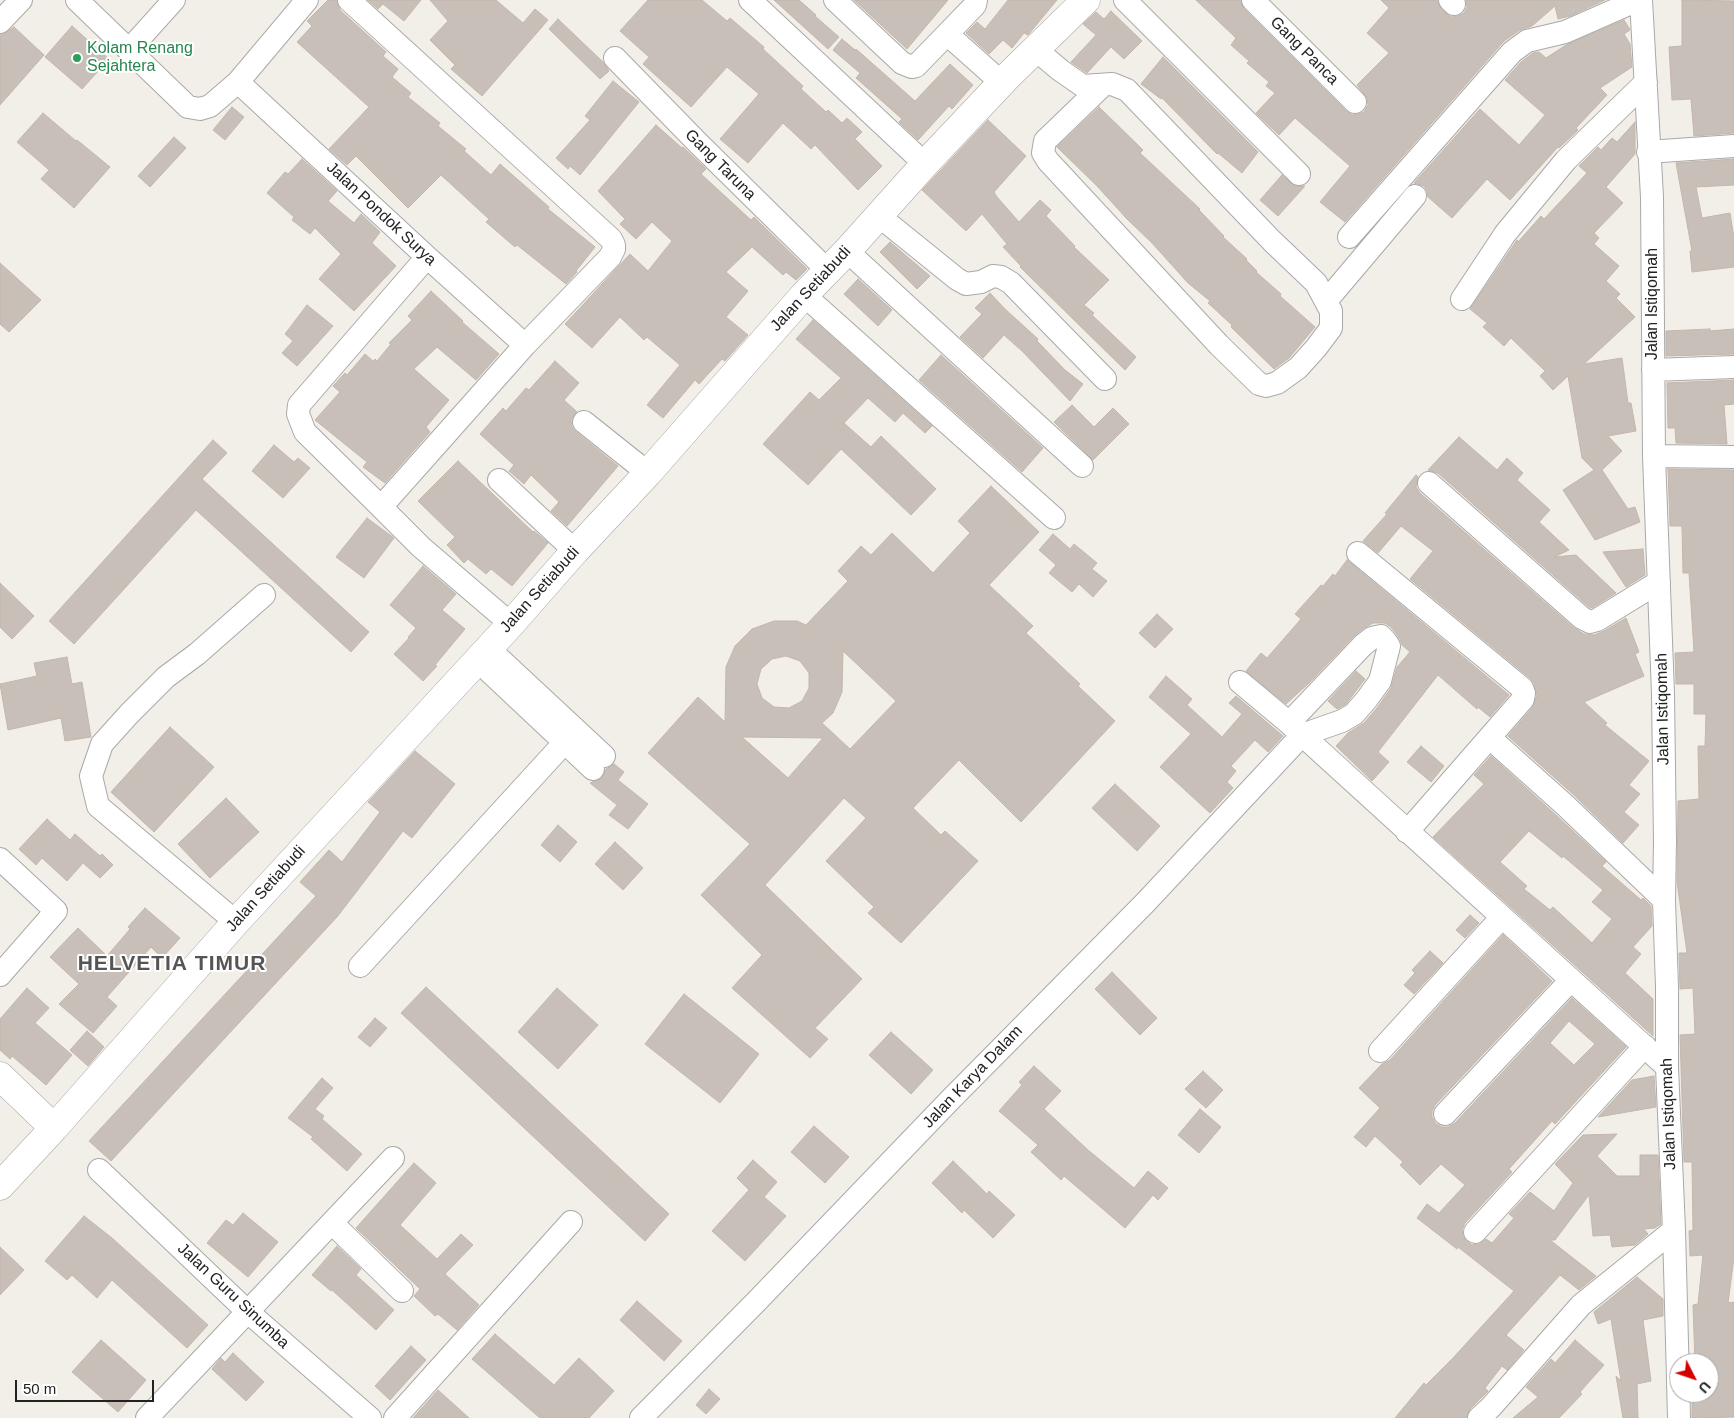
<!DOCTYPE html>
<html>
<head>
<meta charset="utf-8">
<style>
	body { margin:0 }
	#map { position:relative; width:1734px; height:1418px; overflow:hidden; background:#f2efe9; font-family:Helvetica,sans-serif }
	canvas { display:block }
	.north { position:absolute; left:1669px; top:1353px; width:50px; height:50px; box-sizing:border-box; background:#fff; border:1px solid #a7a7a7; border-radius:50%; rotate:131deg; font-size:14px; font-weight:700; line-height:20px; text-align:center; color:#222 }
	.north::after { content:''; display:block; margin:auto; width:18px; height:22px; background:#d40000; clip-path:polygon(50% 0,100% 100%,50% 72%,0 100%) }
	.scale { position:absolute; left:15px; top:1380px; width:139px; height:22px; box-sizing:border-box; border:2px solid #222; border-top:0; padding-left:6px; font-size:15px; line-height:18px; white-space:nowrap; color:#222; -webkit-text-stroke:4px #fff; paint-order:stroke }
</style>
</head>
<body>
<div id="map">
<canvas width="1734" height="1418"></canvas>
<div class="north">U</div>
<div class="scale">50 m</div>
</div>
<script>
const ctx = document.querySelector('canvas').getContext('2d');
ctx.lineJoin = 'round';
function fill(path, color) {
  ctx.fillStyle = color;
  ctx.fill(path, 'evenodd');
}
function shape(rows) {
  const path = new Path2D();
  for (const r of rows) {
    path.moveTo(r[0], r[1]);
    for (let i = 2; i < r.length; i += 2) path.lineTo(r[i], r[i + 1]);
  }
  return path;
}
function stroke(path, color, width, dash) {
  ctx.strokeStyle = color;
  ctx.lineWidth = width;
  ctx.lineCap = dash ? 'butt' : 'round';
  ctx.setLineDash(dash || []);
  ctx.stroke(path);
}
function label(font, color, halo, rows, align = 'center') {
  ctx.font = font + ' Helvetica,sans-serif';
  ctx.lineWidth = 4;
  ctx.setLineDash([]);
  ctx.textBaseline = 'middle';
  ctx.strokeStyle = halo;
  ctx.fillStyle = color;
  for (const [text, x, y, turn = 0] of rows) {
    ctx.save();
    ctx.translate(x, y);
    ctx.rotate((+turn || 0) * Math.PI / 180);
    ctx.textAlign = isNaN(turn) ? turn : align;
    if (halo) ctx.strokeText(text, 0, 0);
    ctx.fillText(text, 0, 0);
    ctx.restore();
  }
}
const building = shape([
	[328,0,336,0,340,10,386,52,383,56,398,69,392,77,411,93,408,97,440,123,438,126,466,149,464,151,491,175,500,164,549,207,548,209,595,247,576,271,577,272,566,284,517,245,515,247,486,222,489,219,441,175,408,208,356,156,347,165,329,149,369,107,297,42,312,26,307,21,328,0],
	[368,0,421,0,404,21,383,4,378,9,368,0],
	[430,0,496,0,523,23,535,9,548,20,482,96,451,69,455,65,430,40,448,21,430,0],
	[648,0,702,0,727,21,730,18,764,47,763,49,803,86,801,89,826,112,828,110,842,123,847,118,862,132,855,139,882,166,858,190,815,145,811,149,783,123,748,163,720,139,759,94,727,67,691,107,643,64,649,57,620,31,648,0],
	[774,0,799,0,816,15,815,16,839,37,828,49,774,0],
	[854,0,948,0,907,49,854,0],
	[1008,0,1057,0,1028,35,1024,33,1012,48,1003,40,989,54,966,33,977,22,985,29,1008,0],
	[1196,0,1240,0,1244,9,1346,111,1352,115,1359,114,1364,112,1368,105,1367,98,1357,85,1389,53,1367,33,1389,8,1381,0,1437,0,1441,9,1451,17,1458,16,1464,13,1467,7,1466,0,1605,0,1570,16,1558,19,1555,6,1532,26,1520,30,1504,41,1345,222,1320,202,1350,166,1295,118,1279,135,1256,113,1275,93,1266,86,1269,82,1247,63,1249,61,1231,45,1236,38,1196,0],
	[1682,0,1734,1,1734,133,1694,136,1691,99,1672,100,1669,47,1682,46,1682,0],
	[1111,11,1142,41,1124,59,1111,47,1087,73,1071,62,1096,35,1083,24,1096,12,1104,19,1111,11],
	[558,19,603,62,609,71,600,79,549,29,558,19],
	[1624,20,1629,28,1630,30,1624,34,1630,44,1632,67,1600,88,1607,95,1576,128,1578,130,1559,148,1558,147,1510,200,1487,179,1452,218,1428,197,1427,191,1424,186,1414,183,1480,109,1519,145,1545,115,1505,80,1521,62,1533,53,1539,52,1546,58,1566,45,1624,20],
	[72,26,109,59,82,89,45,57,72,26],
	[14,27,44,55,0,105,0,35,4,34,14,27],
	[842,39,855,50,856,49,915,101,950,64,973,85,952,109,949,106,918,140,899,122,902,119,856,78,860,73,833,50,842,39],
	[1163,57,1258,152,1242,173,1218,153,1217,154,1162,98,1161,99,1141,84,1163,57],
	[613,81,639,102,580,175,570,166,568,169,556,158,590,120,585,116,613,81],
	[232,107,244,117,225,140,213,130,232,107],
	[1099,107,1143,150,1140,153,1200,209,1199,210,1224,236,1223,237,1247,259,1246,260,1257,271,1256,272,1281,294,1280,296,1315,327,1289,358,1274,369,1231,327,1232,325,1208,303,1210,301,1188,283,1152,243,1127,219,1097,186,1057,147,1099,107],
	[43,113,76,141,77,140,110,167,74,208,41,179,49,170,17,142,43,113],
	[988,120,1026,156,994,192,997,197,1019,222,1040,200,1051,210,1046,216,1075,246,1074,247,1109,280,1084,305,1094,313,1092,315,1136,357,1125,370,1020,267,1021,266,1003,247,1007,244,982,214,966,231,922,190,988,120],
	[1635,122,1635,154,1606,187,1623,203,1594,233,1599,238,1594,244,1619,266,1606,281,1620,294,1616,298,1635,317,1584,364,1622,358,1628,403,1631,403,1636,431,1608,436,1622,451,1602,470,1628,509,1635,507,1640,522,1595,540,1563,490,1594,470,1582,458,1568,376,1553,390,1540,376,1545,371,1511,338,1504,346,1483,327,1487,323,1470,309,1517,240,1518,242,1541,216,1544,219,1587,173,1579,166,1598,147,1601,150,1612,138,1617,142,1635,122],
	[656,125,682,148,683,147,706,169,701,174,751,220,754,217,807,269,796,280,786,272,783,275,752,247,726,272,748,291,726,317,748,335,725,361,722,359,699,384,695,380,663,418,647,405,680,365,647,337,644,340,620,317,592,348,565,324,630,254,648,271,672,241,652,222,636,239,620,224,625,219,598,191,656,125],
	[174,137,186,148,150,187,138,176,174,137],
	[302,159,337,191,328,201,354,223,361,214,380,232,372,243,396,266,354,311,319,279,341,254,315,228,310,234,292,220,294,217,267,193,285,172,288,174,302,159],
	[1734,159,1734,185,1696,187,1702,218,1730,213,1734,238,1734,267,1692,272,1690,251,1692,251,1676,163,1734,159],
	[1282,175,1295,186,1305,186,1278,216,1260,200,1282,175],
	[890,242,930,276,917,289,880,252,890,242],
	[0,263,41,300,9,332,0,324,0,263],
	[858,279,892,310,878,326,844,294,858,279],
	[431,291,463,321,462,322,499,354,476,380,437,347,414,369,449,400,426,427,430,432,385,483,363,467,367,462,315,420,340,392,333,386,345,373,347,375,365,354,373,361,375,359,377,361,391,344,389,343,412,320,408,316,431,291],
	[990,293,1005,309,1038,339,1037,341,1065,370,1083,384,1070,401,1022,351,1004,335,983,358,960,337,982,314,975,308,990,293],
	[307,305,333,326,297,366,282,353,293,341,285,334,307,305],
	[813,320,932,426,925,433,903,413,895,422,868,398,844,423,871,447,881,436,936,489,911,515,841,449,808,485,763,444,810,392,819,400,841,378,796,339,813,320],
	[1710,329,1710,331,1734,329,1734,354,1666,356,1666,331,1710,329],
	[941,355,1043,448,1022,472,919,380,941,355],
	[555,361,579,383,564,400,577,412,571,420,572,427,576,432,618,466,567,526,551,511,559,502,531,475,524,484,509,471,514,465,480,434,503,408,506,411,526,388,529,390,555,361],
	[1734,380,1734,404,1724,405,1727,444,1676,443,1675,428,1668,428,1667,383,1734,380],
	[1072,405,1094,427,1113,408,1129,424,1093,460,1054,422,1072,405],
	[1459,437,1497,470,1507,458,1523,473,1517,480,1550,510,1539,522,1569,550,1554,557,1576,555,1616,593,1592,608,1589,607,1438,473,1428,470,1459,437],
	[213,440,227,453,202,479,369,632,351,652,196,510,74,644,49,621,213,440],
	[274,445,294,462,298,458,310,468,283,498,252,471,274,445],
	[458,461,533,532,534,531,548,543,512,586,491,569,486,574,468,559,464,563,447,545,455,537,418,501,458,461],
	[1668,469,1734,470,1734,1257,1728,1303,1734,1302,1734,1417,1692,1418,1692,1400,1697,1399,1697,1393,1709,1393,1709,1363,1695,1363,1693,1305,1698,1304,1703,1255,1690,1256,1689,1231,1693,1230,1692,1162,1684,1162,1680,1035,1695,1034,1693,988,1680,989,1679,953,1687,953,1677,882,1678,801,1699,799,1698,746,1705,746,1706,714,1694,714,1694,684,1676,684,1675,653,1694,652,1689,573,1683,573,1682,526,1670,526,1668,469],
	[1416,475,1418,477,1416,487,1420,493,1574,628,1584,634,1594,635,1604,631,1626,618,1639,652,1635,654,1644,676,1584,702,1607,723,1605,725,1649,761,1629,785,1640,794,1624,812,1639,825,1623,843,1575,796,1508,736,1533,707,1537,695,1534,683,1530,678,1410,579,1433,551,1401,526,1378,553,1363,541,1387,514,1385,513,1416,475],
	[991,486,1039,532,989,585,1033,626,1026,633,1080,684,1078,686,1115,721,1021,822,959,760,913,808,941,835,945,831,978,861,901,943,868,913,874,907,826,861,866,818,844,798,765,885,862,979,815,1028,828,1039,810,1058,732,988,762,955,701,895,750,844,648,753,698,697,725,722,726,667,735,646,752,629,774,621,797,621,806,625,848,581,838,571,861,546,871,555,892,533,933,573,970,533,958,521,991,486],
	[843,651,896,701,850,749,822,723,833,713,842,692,843,651],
	[786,656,800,661,809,673,809,688,802,701,789,708,774,707,762,698,757,684,761,669,772,659,786,656],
	[742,737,823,738,788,778,742,737],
	[367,518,394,538,364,578,336,557,367,518],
	[1053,534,1070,549,1074,544,1097,563,1092,569,1107,581,1093,597,1079,584,1072,592,1049,573,1056,565,1039,550,1053,534],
	[1643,549,1645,575,1626,587,1603,552,1643,549],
	[1347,560,1509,695,1490,717,1478,707,1477,709,1438,675,1378,752,1389,762,1372,781,1336,746,1348,733,1364,723,1377,708,1391,688,1397,667,1410,652,1402,645,1400,639,1391,627,1385,623,1373,623,1364,628,1354,636,1309,683,1286,704,1246,671,1261,653,1267,658,1301,619,1295,614,1321,585,1323,586,1333,574,1335,576,1347,560],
	[423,566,456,594,442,610,465,629,435,665,437,666,423,681,394,654,409,638,408,637,416,628,390,605,423,566],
	[0,583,34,616,12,639,0,627,0,583],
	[1157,614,1173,629,1155,648,1139,633,1157,614],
	[67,657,72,684,82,682,91,737,65,741,61,718,8,730,0,684,37,676,34,663,67,657],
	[1356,671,1365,679,1346,704,1337,709,1328,701,1356,671],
	[1166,676,1192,699,1187,705,1222,737,1242,714,1229,703,1236,696,1283,736,1268,752,1255,740,1231,766,1236,771,1227,782,1233,788,1210,813,1160,767,1191,734,1149,697,1166,676],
	[170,727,214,767,154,832,111,792,170,727],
	[1421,746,1444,766,1431,782,1407,762,1421,746],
	[415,751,455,784,412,838,403,831,337,917,111,1161,89,1141,316,896,300,882,329,850,342,862,380,812,368,802,415,751],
	[1491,756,1557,816,1606,862,1602,866,1641,900,1643,898,1651,906,1652,926,1633,947,1641,954,1625,973,1653,999,1653,1036,1433,837,1484,784,1474,775,1491,756],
	[1529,831,1562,858,1563,856,1603,890,1592,902,1612,919,1592,943,1553,907,1550,910,1524,889,1527,886,1500,862,1529,831],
	[614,764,624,772,618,780,648,804,628,829,609,815,617,805,590,783,602,778,606,769,614,764],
	[1115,784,1160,826,1137,851,1092,808,1115,784],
	[226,798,259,832,210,878,178,844,226,798],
	[47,819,70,840,75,834,100,856,102,854,113,865,100,878,83,863,67,881,42,858,36,865,19,849,47,819],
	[558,825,577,842,560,862,541,845,558,825],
	[615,842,643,868,623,890,595,864,615,842],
	[145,908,180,938,162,958,151,947,107,997,117,1006,93,1033,59,1004,79,984,50,957,78,928,107,956,130,929,128,927,145,908],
	[1470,915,1479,923,1465,938,1456,930,1470,915],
	[1503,935,1552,981,1435,1105,1432,1111,1432,1117,1436,1124,1442,1127,1448,1127,1455,1123,1572,998,1626,1047,1555,1124,1552,1121,1509,1169,1512,1172,1465,1223,1462,1230,1463,1236,1466,1241,1472,1245,1479,1244,1486,1239,1492,1243,1514,1218,1509,1214,1530,1192,1554,1211,1573,1183,1555,1164,1583,1135,1617,1134,1597,1156,1617,1176,1640,1176,1640,1155,1658,1155,1661,1224,1655,1228,1644,1229,1648,1234,1635,1245,1612,1247,1610,1235,1593,1236,1589,1195,1555,1240,1550,1240,1596,1276,1579,1290,1560,1275,1506,1335,1524,1350,1507,1370,1502,1366,1485,1388,1488,1391,1470,1409,1466,1418,1395,1418,1424,1383,1426,1385,1453,1358,1514,1291,1458,1247,1457,1249,1417,1218,1427,1204,1439,1213,1465,1185,1441,1164,1420,1185,1400,1165,1403,1162,1375,1136,1366,1147,1354,1137,1380,1108,1359,1088,1382,1064,1390,1060,1503,935],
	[1569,1021,1595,1044,1574,1065,1550,1043,1569,1021],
	[1430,951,1443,963,1414,994,1404,985,1415,973,1412,970,1430,951],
	[1112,972,1157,1018,1140,1035,1095,989,1112,972],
	[426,987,669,1214,645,1241,401,1013,426,987],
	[27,988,49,1008,35,1023,72,1055,46,1085,12,1056,10,1059,0,1050,0,1019,27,988],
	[557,988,598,1025,558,1069,518,1032,557,988],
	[684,994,759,1054,720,1103,645,1044,684,994],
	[375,1018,387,1028,370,1047,358,1037,375,1018],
	[87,1031,104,1047,88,1066,70,1050,87,1031],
	[891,1032,933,1070,911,1094,869,1055,891,1032],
	[1034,1066,1061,1091,1044,1109,1088,1150,1134,1188,1148,1171,1168,1188,1158,1200,1153,1195,1125,1228,1064,1176,1061,1180,1031,1152,1038,1145,999,1111,1022,1085,1019,1082,1034,1066],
	[1203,1071,1223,1090,1206,1108,1185,1089,1203,1071],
	[1654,1076,1656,1107,1598,1117,1632,1080,1654,1076],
	[322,1078,333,1088,315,1109,324,1116,322,1119,362,1154,347,1171,311,1139,313,1137,288,1118,322,1078],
	[1200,1109,1221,1127,1199,1153,1178,1135,1200,1109],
	[814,1126,849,1157,825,1183,791,1152,814,1126],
	[753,1160,777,1182,764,1197,786,1216,745,1261,712,1231,749,1190,737,1178,753,1160],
	[953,1161,987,1194,989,1191,1015,1215,993,1238,964,1210,962,1213,932,1183,953,1161],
	[414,1163,436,1183,400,1225,437,1259,461,1234,473,1245,445,1274,479,1305,457,1330,438,1314,435,1316,414,1296,420,1289,356,1228,414,1163],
	[243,1213,278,1242,248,1277,207,1243,226,1220,233,1225,243,1213],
	[84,1216,112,1238,208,1325,187,1348,112,1280,97,1298,72,1275,67,1280,45,1261,84,1216],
	[337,1246,361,1269,356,1275,394,1310,376,1330,332,1290,331,1291,312,1275,337,1246],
	[0,1247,24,1270,0,1295,0,1247],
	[1637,1277,1663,1299,1663,1316,1643,1320,1651,1381,1637,1384,1638,1418,1623,1418,1616,1376,1621,1381,1611,1319,1598,1324,1594,1312,1637,1277],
	[637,1301,682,1341,664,1361,620,1320,637,1301],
	[495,1334,554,1385,579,1358,614,1391,589,1418,540,1418,472,1359,495,1334],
	[101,1340,146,1380,118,1412,72,1372,101,1340],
	[1575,1340,1604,1365,1580,1392,1582,1394,1559,1418,1513,1418,1538,1397,1526,1387,1551,1359,1555,1363,1575,1340],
	[411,1346,426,1360,390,1400,375,1386,411,1346],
	[233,1353,264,1382,246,1401,212,1369,221,1358,225,1362,233,1353],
	[709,1389,720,1399,706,1414,696,1405,709,1389],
	[438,1390,469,1418,413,1418,438,1390]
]);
const minor = shape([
	[77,0,188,107,200,109,210,106,238,82,307,0],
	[349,0,611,239,614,245,614,249,610,257,525,345,381,507,421,547,511,624],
	[750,0,925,164],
	[835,0,902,63,912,67,916,66,947,34,975,5,976,0],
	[1125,0,1299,174],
	[1253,0,1355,102],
	[1450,0,1454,4],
	[1641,0,1652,197,1654,456,1663,694,1665,841,1664,900,1667,987,1667,1067,1674,1230,1679,1418],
	[0,22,21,0],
	[947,34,1002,83],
	[1035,49,1060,70,1083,86,1112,84,1127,90,1272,241,1316,283,1331,311,1331,328,1316,348,1298,368,1277,383,1266,386,1259,384,1219,345,1048,161,1043,153,1045,141,1102,86],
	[129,50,174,0],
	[615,58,697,142,828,271],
	[238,82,427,257,525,345],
	[1648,152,1734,146],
	[879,216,957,279,966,284,981,282,993,276,1001,277,1011,283,1105,379],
	[1349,237,1512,52,1527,41,1565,32,1638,0],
	[847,251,1082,466],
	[804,295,1054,518],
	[1462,299,1505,234,1566,160,1646,82],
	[1327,300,1415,196],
	[1653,370,1734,367],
	[584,422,648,473],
	[1654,456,1734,457],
	[499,480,575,551],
	[1429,483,1582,618,1590,622,1597,620,1659,582],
	[381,507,305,432,298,414,299,405,427,257],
	[1358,553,1522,688,1524,693,1523,699,1407,832],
	[488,648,604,756],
	[477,660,593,769],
	[1240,682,1289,723,1667,1067],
	[1490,738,1566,806,1664,900],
	[0,859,56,911,0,975],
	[236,922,98,806,91,776,102,744,130,713,166,677,197,654,264,595],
	[360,966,565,742],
	[1380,1051,1502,917],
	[1445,1114,1571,980],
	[99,1170,248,1312,370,1418],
	[332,1223,402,1291],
	[1475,1232,1645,1046],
	[147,1418,393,1158],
	[395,1418,571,1222],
	[641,1418,756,1302,951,1099,1145,903,1302,735,1342,721,1354,714,1367,699,1380,681,1389,646,1387,643,1381,636,1372,638,1363,645,1289,723],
	[1479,1418,1491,1407,1581,1305,1674,1230]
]);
const tertiary = shape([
	[0,1076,54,1128],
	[0,1186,54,1128,236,922,511,624,575,551,648,473,804,295,847,251,925,164,1009,75,1086,0]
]);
const markers = [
	[77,58,5,"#2e9e5b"]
];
const leisureNames = [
	["Kolam Renang",87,49],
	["Sejahtera",87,67]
];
const streetNames = [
	["Gang Panca",1304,51,45],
	["Gang Taruna",720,165,45],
	["Jalan Pondok Surya",381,214,43],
	["Jalan Setiabudi",811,289,-47],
	["Jalan Istiqomah",1653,304,-90],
	["Jalan Setiabudi",540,590,-48],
	["Jalan Istiqomah",1663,709,-91],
	["Jalan Setiabudi",266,889,-48],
	["Jalan Karya Dalam",973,1077,-46],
	["Jalan Istiqomah",1669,1114,-92],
	["Jalan Guru Sinumba",233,1296,43]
];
const districtNames = [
	["HELVETIA TIMUR",172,964]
];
fill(building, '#c7bfb8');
stroke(building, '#c4b6ab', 1);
stroke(minor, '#a9a9a9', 24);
stroke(tertiary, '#a9a9a9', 29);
stroke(minor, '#fff', 22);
stroke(tertiary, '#fff', 28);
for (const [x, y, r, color] of markers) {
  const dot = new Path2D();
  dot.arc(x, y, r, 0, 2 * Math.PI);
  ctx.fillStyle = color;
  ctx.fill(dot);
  stroke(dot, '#fff', 2);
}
label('16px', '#27864d', '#fff', leisureNames, 'left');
label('16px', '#222', '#fff', streetNames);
ctx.letterSpacing = '1px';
label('bold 21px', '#555', '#fff', districtNames);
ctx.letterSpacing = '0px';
</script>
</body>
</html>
